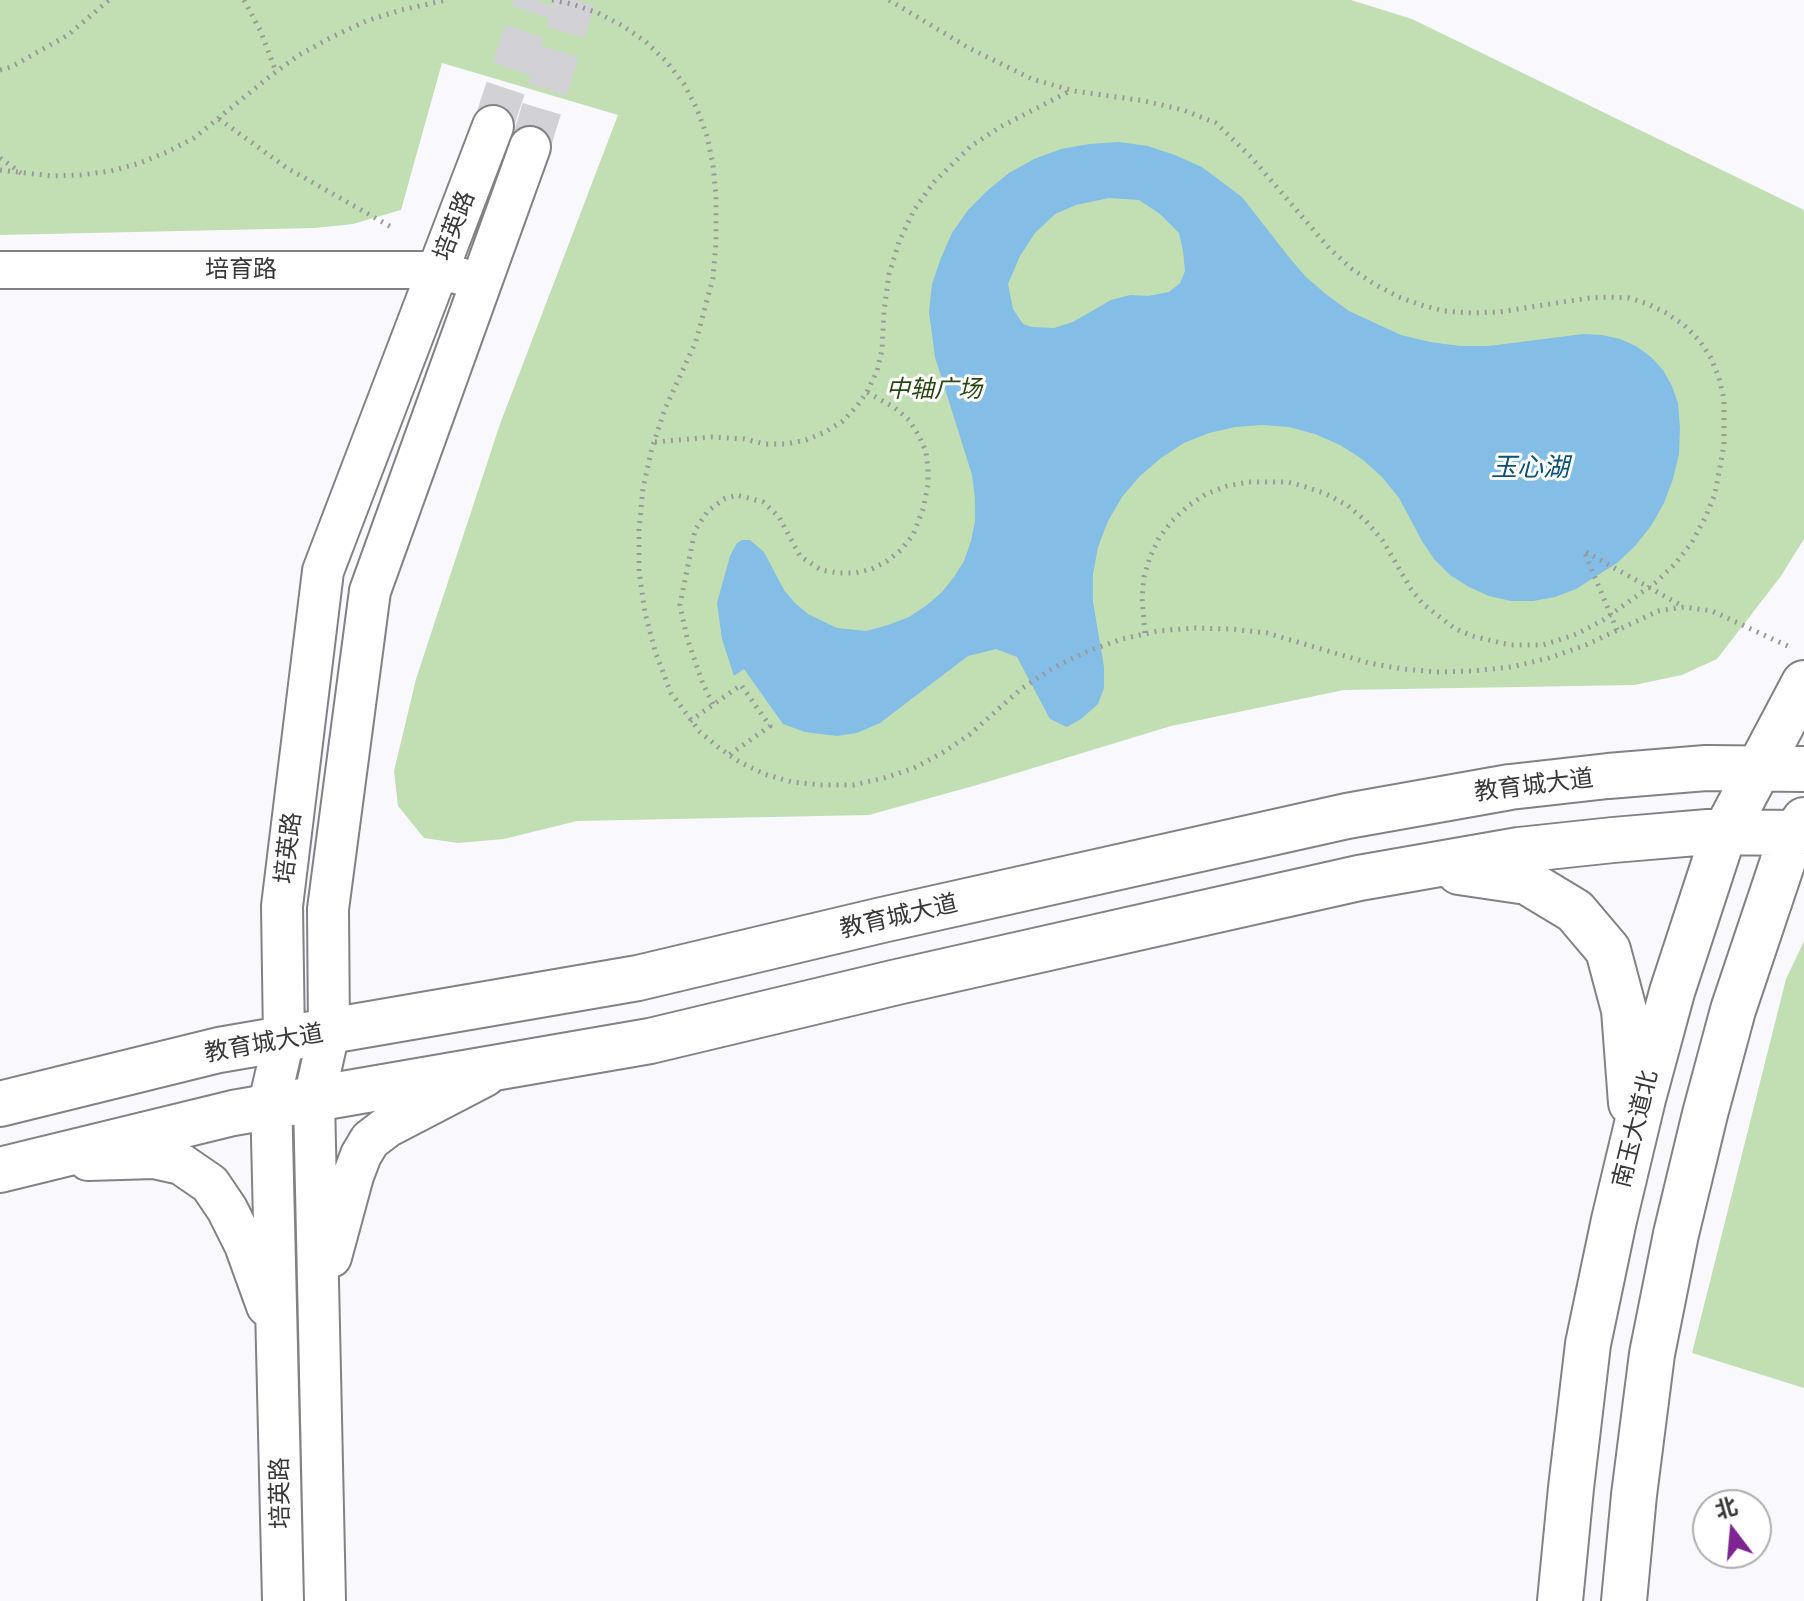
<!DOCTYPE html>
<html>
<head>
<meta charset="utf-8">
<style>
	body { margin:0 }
	#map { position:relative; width:1804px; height:1601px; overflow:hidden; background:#f9f9fd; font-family:Lora,"Noto Sans SC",serif }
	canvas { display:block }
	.north { position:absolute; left:1692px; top:1489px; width:80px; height:80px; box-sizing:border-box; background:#fff; border:2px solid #afafb0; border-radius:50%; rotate:344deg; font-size:22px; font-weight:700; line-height:32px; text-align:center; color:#38383a }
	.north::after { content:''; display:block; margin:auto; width:28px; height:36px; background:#7e2593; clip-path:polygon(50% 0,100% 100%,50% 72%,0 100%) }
</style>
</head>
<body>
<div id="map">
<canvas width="1804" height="1601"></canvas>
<div class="north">北</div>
</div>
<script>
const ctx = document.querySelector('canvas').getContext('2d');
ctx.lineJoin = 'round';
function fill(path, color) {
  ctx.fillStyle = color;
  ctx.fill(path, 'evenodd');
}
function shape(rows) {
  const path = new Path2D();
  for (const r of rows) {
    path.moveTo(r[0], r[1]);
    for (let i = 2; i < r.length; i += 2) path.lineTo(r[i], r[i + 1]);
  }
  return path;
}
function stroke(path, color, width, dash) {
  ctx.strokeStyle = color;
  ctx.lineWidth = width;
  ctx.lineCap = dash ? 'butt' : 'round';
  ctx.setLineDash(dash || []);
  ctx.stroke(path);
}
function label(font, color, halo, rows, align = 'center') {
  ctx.font = font + ' Lora,"Noto Sans SC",serif';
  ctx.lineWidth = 6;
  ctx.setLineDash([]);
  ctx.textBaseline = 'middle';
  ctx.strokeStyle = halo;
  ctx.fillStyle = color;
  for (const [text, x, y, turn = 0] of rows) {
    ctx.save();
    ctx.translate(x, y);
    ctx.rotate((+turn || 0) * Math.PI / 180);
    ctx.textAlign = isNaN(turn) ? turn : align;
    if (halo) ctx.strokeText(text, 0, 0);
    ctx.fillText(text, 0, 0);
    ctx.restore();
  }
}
const green = shape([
	[0,0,1351,0,1412,19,1804,210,1804,539,1781,576,1717,659,1682,675,1634,685,1344,690,1171,726,984,783,869,815,577,821,504,839,458,843,424,838,398,806,394,771,416,679,500,424,618,115,442,63,401,210,353,224,315,228,0,235],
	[1804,941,1804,1388,1692,1353,1786,979]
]);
const water = shape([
	[1119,142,1148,146,1175,155,1202,167,1242,197,1288,256,1306,277,1327,295,1349,311,1401,335,1430,342,1460,346,1489,346,1583,334,1602,335,1620,339,1636,346,1651,357,1663,370,1672,386,1678,403,1680,428,1679,454,1673,479,1664,503,1651,526,1635,546,1617,563,1576,589,1555,597,1533,601,1511,601,1489,596,1469,587,1450,575,1434,559,1422,541,1399,498,1382,477,1362,459,1340,445,1315,434,1289,427,1262,425,1235,427,1209,433,1184,443,1161,458,1140,476,1122,497,1108,521,1098,547,1093,574,1093,602,1104,667,1104,688,1098,704,1081,719,1067,727,1050,719,1017,657,996,649,968,656,880,723,857,733,837,736,805,732,783,724,744,669,734,676,722,639,717,603,730,556,737,543,742,540,750,540,764,552,784,590,795,603,808,614,837,628,866,631,888,625,909,617,927,605,942,592,954,577,964,561,971,541,975,521,975,498,972,475,935,357,929,312,932,284,941,258,952,233,968,210,988,190,1009,173,1034,159,1061,149,1089,144],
	[1109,198,1139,200,1160,214,1179,233,1183,251,1185,271,1180,283,1169,292,1148,296,1130,295,1111,300,1073,322,1054,328,1032,327,1023,324,1013,309,1008,284,1020,256,1035,233,1055,214,1076,205]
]);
const secondaryTunnel = shape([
	[493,126,535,0],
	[530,147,575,0]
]);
const path = shape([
	[244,0,261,32,276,72],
	[552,0,572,4,598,13,623,26,646,42,666,61,684,84,697,109,707,136,713,165,716,196,716,242,713,278,696,341,665,409,652,448,643,488,639,529,639,571,645,613,656,654,671,693,700,732,718,747,738,761,764,774,792,782,821,785,853,785,884,778,914,768,942,753,969,735,1021,689,1053,668,1088,651,1122,639,1158,631,1195,628,1231,629,1267,633,1369,663,1403,669,1437,672,1472,671,1511,667,1549,658,1586,645,1658,611,1684,607,1712,611,1792,648],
	[889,0,969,48,1032,79,1074,91,1145,101,1183,110,1216,123,1251,157,1329,248,1352,269,1374,284,1399,297,1421,305,1444,311,1471,313,1499,312,1589,298,1609,297,1629,298,1648,304,1666,313,1684,325,1699,340,1711,358,1719,378,1724,399,1724,445,1715,494,1705,518,1692,542,1675,564,1655,583,1603,620,1577,634,1543,645,1510,645,1472,636,1454,628,1423,604,1411,589,1383,541,1366,521,1347,505,1324,493,1306,487,1288,482,1249,482,1227,486,1206,494,1188,506,1172,521,1159,538,1150,557,1144,577,1142,598,1145,634],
	[0,70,11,67,68,35,109,0],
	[219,119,287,168,393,228],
	[0,158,21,173],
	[0,170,52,176,81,175,111,171,140,163,167,152,194,138,269,77,299,55,332,37,366,21,401,10,447,0],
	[655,442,712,437,744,439,765,444,786,444,806,440,825,432,843,421,857,406,867,392,877,371,882,350,884,311,889,274,899,242,914,210,934,182,971,146,1000,127,1070,91],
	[713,704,703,684,687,638,680,605,695,530,708,511,724,499,737,495,763,502,779,517,800,556,821,570,838,573,855,573,872,569,887,561,901,550,913,535,923,509,928,485,928,468,926,452,919,436,909,420,895,408,867,392],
	[690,721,741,685,770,726,729,755]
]);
const tertiary = shape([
	[0,270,438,270,481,282]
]);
const secondary = shape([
	[88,1160,154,1158,181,1164,210,1184,227,1209,245,1245,267,1306],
	[331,1257,353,1176,361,1155,370,1140,387,1127,485,1076],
	[283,1601,271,1095,284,1039,282,906,323,571,493,126],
	[325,1601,314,1099,329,1032,328,909,370,591,530,147]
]);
const primary = shape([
	[1459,872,1527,882,1575,911,1608,950,1624,1010,1631,1103],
	[0,1104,219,1050,638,978,882,920,1347,816,1510,787,1608,776,1706,768,1804,769],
	[0,1170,233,1113,650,1041,897,982,1359,878,1519,850,1613,840,1708,832,1797,833],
	[1560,1601,1571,1488,1588,1344,1614,1220,1643,1099,1672,992,1723,836,1804,683],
	[1624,1601,1634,1495,1652,1354,1676,1234,1705,1114,1733,1010,1783,861,1804,820]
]);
const pathBridge = shape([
	[1617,630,1584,551,1684,607]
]);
const streetNames = [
	["培英路",455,226,-69],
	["培育路",241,270],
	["教育城大道",1534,786,-7],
	["培英路",289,848,-83],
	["教育城大道",899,917,-13],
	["教育城大道",264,1044,-10],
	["南玉大道北",1636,1129,-76],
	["培英路",281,1493,-91]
];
const parkNames = [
	["中轴广场",934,390]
];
const waterNames = [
	["玉心湖",1530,469]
];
fill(green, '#c2dfb4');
fill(water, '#84bde6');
stroke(secondaryTunnel, '#d2d2d6', 40, [40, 20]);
stroke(tertiary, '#828286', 40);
stroke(secondary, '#828286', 44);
stroke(primary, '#828286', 48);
stroke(path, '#9a9a9d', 5, [2, 6]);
stroke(tertiary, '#fff', 36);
stroke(secondary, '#fff', 40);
stroke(primary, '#fff', 44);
stroke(pathBridge, '#9a9a9d', 5, [2, 6]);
label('24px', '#38383a', '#fff', streetNames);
label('italic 24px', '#26470f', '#fff', parkNames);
label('italic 26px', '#0b5178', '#fff', waterNames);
</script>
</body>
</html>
